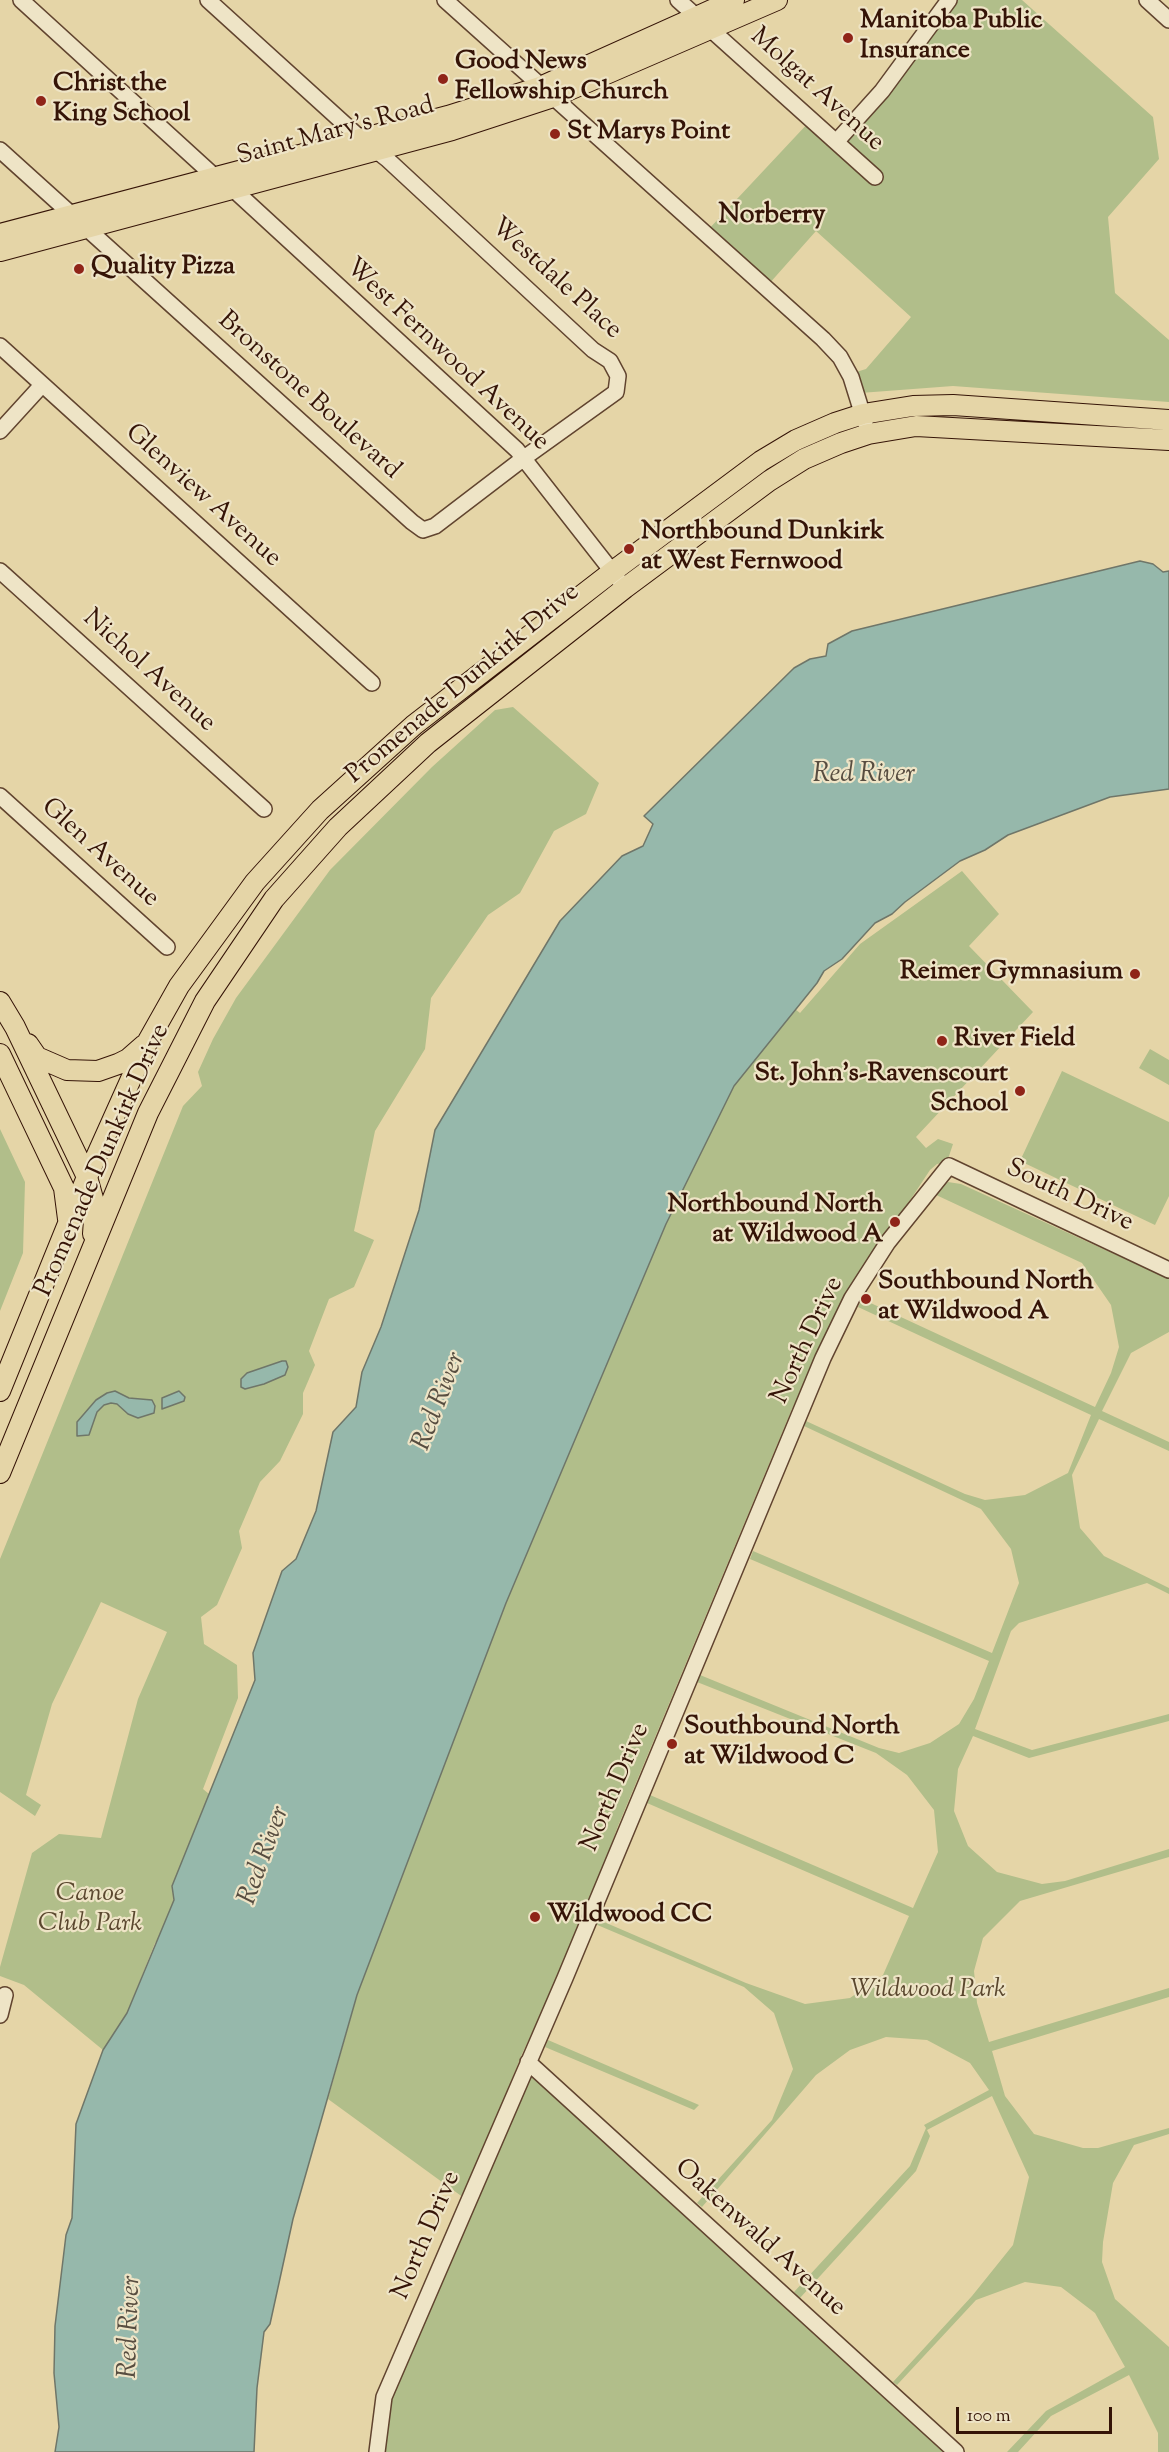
<!DOCTYPE html>
<html>
<head>
<meta charset="utf-8">
<style>
	body { margin:0 }
	#map { position:relative; width:1169px; height:2452px; overflow:hidden; background:#e5d5a7; font-family:"Sorts Mill Goudy",serif }
	canvas { display:block }
	.scale { position:absolute; left:956px; top:2407px; width:156px; height:27px; box-sizing:border-box; border:3px solid #351407; border-top:0; padding-left:8px; font-size:18px; line-height:21px; white-space:nowrap; color:#351407; -webkit-text-stroke:4px #eee4c6; paint-order:stroke }
</style>
</head>
<body>
<div id="map">
<canvas width="1169" height="2452"></canvas>
<div class="scale">100 m</div>
</div>
<script>
const ctx = document.querySelector('canvas').getContext('2d');
ctx.lineJoin = 'round';
function fill(path, color) {
  ctx.fillStyle = color;
  ctx.fill(path, 'evenodd');
}
function shape(rows) {
  const path = new Path2D();
  for (const r of rows) {
    path.moveTo(r[0], r[1]);
    for (let i = 2; i < r.length; i += 2) path.lineTo(r[i], r[i + 1]);
  }
  return path;
}
function stroke(path, color, width, dash) {
  ctx.strokeStyle = color;
  ctx.lineWidth = width;
  ctx.lineCap = dash ? 'butt' : 'round';
  ctx.setLineDash(dash || []);
  ctx.stroke(path);
}
function label(font, color, halo, rows, align = 'center') {
  ctx.font = font + ' "Sorts Mill Goudy",serif';
  ctx.lineWidth = 4.5;
  ctx.setLineDash([]);
  ctx.textBaseline = 'middle';
  ctx.strokeStyle = halo;
  ctx.fillStyle = color;
  for (const [text, x, y, turn = 0] of rows) {
    ctx.save();
    ctx.translate(x, y);
    ctx.rotate((+turn || 0) * Math.PI / 180);
    ctx.textAlign = isNaN(turn) ? turn : align;
    if (halo) ctx.strokeText(text, 0, 0);
    ctx.fillText(text, 0, 0);
    ctx.restore();
  }
}
const green = shape([
	[953,0,1022,0,1153,117,1159,159,1108,217,1115,293,1169,340,1169,402,953,386,860,393,853,373,866,369,911,317,816,231,768,285,707,231,810,121,837,144],
	[513,707,599,783,586,814,554,831,520,893,488,915,431,998,425,1049,375,1131,354,1231,374,1240,354,1287,329,1299,309,1351,315,1365,303,1393,303,1414,280,1461,260,1482,239,1531,242,1548,217,1605,201,1617,204,1644,237,1665,238,1698,203,1789,209,1794,172,1886,174,1900,159,1939,155,1943,127,2013,103,2050,24,1985,0,1976,0,1967,32,1853,59,1834,101,1838,138,1699,167,1632,101,1602,52,1704,26,1795,41,1805,35,1816,0,1792,0,1559,183,1106,202,1086,198,1072,213,1039,236,998,330,870,432,767,495,710],
	[962,871,999,914,969,946,1033,1012,916,1137,926,1148,938,1139,953,1144,947,1162,937,1164,930,1170,852,1288,792,1409,618,1826,579,1933,522,2054,464,2198,328,2099,357,1995,506,1603,666,1224,734,1086,795,1009,800,1013,860,944],
	[1150,1049,1169,1060,1169,1085,1139,1068],
	[1062,1071,1169,1122,1169,1196,1155,1225,1020,1161],
	[0,1129,25,1182,23,1253,0,1311],
	[948,1182,961,1184,1169,1279,1169,1332,1131,1353,1102,1411,1169,1442,1169,1451,1099,1419,1072,1475,1080,1528,1104,1556,1169,1588,1169,1594,1147,1583,1019,1623,1011,1631,975,1729,1032,1750,1169,1714,1169,1721,1029,1758,973,1736,958,1769,954,1811,968,1846,997,1872,1042,1884,1065,1881,1169,1849,1169,1857,1020,1901,983,1938,974,1971,977,2003,989,2042,1169,1988,1169,1997,992,2051,1005,2096,1034,2134,1083,2148,1098,2148,1169,2128,1169,2134,1134,2145,1113,2183,1103,2242,1102,2262,1115,2299,1169,2347,1169,2452,1158,2452,1158,2433,1129,2375,1051,2416,1018,2452,1007,2452,1046,2411,1125,2367,1095,2313,1061,2287,1025,2282,976,2300,897,2385,893,2382,972,2296,1013,2245,1029,2177,992,2096,927,2130,930,2136,916,2171,800,2298,794,2292,910,2166,926,2128,924,2125,989,2090,970,2063,927,2040,886,2037,850,2050,816,2075,702,2207,697,2203,772,2120,793,2069,774,2013,744,1987,595,1924,597,1919,746,1983,805,2004,850,1998,883,1975,909,1916,647,1803,650,1795,913,1908,938,1852,934,1810,907,1775,876,1753,697,1682,700,1675,879,1748,899,1753,930,1743,959,1724,974,1699,989,1661,750,1559,753,1551,992,1653,1019,1583,1011,1549,981,1509,804,1426,806,1421,965,1494,985,1500,1025,1495,1068,1473,1091,1415,858,1307,862,1299,1095,1407,1111,1373,1119,1347,1111,1305,1082,1263,934,1194],
	[548,2040,699,2105,694,2110,545,2047],
	[530,2074,946,2452,377,2452,384,2397]
]);
const water = shape([
	[1140,561,1153,564,1163,572,1169,571,1169,789,1110,797,1008,835,985,850,960,861,905,902,892,914,875,923,842,959,824,971,817,983,734,1086,666,1224,506,1603,357,1995,293,2219,270,2324,264,2332,257,2388,254,2452,55,2452,59,2427,54,2373,55,2326,66,2235,72,2218,76,2124,103,2050,127,2013,174,1900,172,1886,255,1680,253,1653,282,1571,296,1559,316,1511,333,1432,356,1407,362,1372,381,1327,419,1210,435,1130,560,921,622,856,643,846,653,824,644,816,794,668,810,659,826,656,828,644,852,631,1140,561],
	[282,1361,286,1361,288,1367,285,1375,264,1384,245,1389,241,1387,241,1379,247,1373,282,1361],
	[115,1391,129,1398,152,1400,155,1406,154,1413,138,1418,128,1414,117,1404,111,1403,104,1405,97,1412,89,1435,77,1436,77,1422,96,1400,107,1393,115,1391],
	[179,1391,185,1397,184,1401,162,1409,162,1398,179,1391]
]);
const minor = shape([
	[21,0,214,176,233,189,517,450,618,579],
	[445,0,823,339,840,357,851,377,865,422],
	[678,0,875,177],
	[1147,0,1169,20],
	[837,141,882,91,949,0],
	[0,150,412,522,423,530,435,526,524,458,616,392,618,376,610,361,593,350,387,159,360,138,208,0],
	[0,346,372,683],
	[0,431,42,385],
	[0,571,264,809],
	[0,796,167,947],
	[0,2015,5,1995],
	[528,2062,956,2452],
	[377,2452,384,2397,565,1978,823,1358,852,1298,888,1242,949,1166,1169,1270]
]);
const major = shape([
	[0,234,448,116,540,87,734,0],
	[0,251,452,130,553,97,777,0],
	[0,1002,15,1027,87,1177,95,1206,93,1234],
	[28,1044,37,1057,67,1070,98,1071,118,1064,128,1059,144,1045],
	[0,1054,64,1188,68,1219],
	[0,1391,87,1177,148,1041,179,986,255,882,320,810,414,725,612,572,761,461,796,440,835,423,863,414,913,406,953,405,1169,420],
	[0,1473,148,1113,205,1001,274,899,338,827,428,743,625,588,769,481,804,459,841,443,868,434,916,426,1169,440]
]);
const markers = [
	[848,38,6,"#8f2418"],
	[443,79,6,"#8f2418"],
	[41,101,6,"#8f2418"],
	[555,134,6,"#8f2418"],
	[79,269,6,"#8f2418"],
	[629,549,6,"#8f2418"],
	[1135,974,6,"#8f2418"],
	[942,1041,6,"#8f2418"],
	[1020,1091,6,"#8f2418"],
	[895,1222,6,"#8f2418"],
	[866,1299,6,"#8f2418"],
	[672,1744,6,"#8f2418"],
	[535,1917,6,"#8f2418"]
];
const poiNames = [
	["Manitoba Public",860,23],
	["Insurance",860,53],
	["Good News",455,64],
	["Fellowship Church",455,94],
	["Christ the",53,86],
	["King School",53,116],
	["St Marys Point",567,134],
	["Quality Pizza",91,269],
	["Northbound Dunkirk",641,534],
	["at West Fernwood",641,564],
	["Reimer Gymnasium",1123,974,"right"],
	["River Field",954,1041],
	["St. John's-Ravenscourt",1008,1076,"right"],
	["School",1008,1106,"right"],
	["Northbound North",883,1207,"right"],
	["at Wildwood A",883,1237,"right"],
	["Southbound North",878,1284],
	["at Wildwood A",878,1314],
	["Southbound North",684,1729],
	["at Wildwood C",684,1759],
	["Wildwood CC",547,1917]
];
const streetNames = [
	["Molgat Avenue",816,91,42],
	["Saint Mary's Road",336,133,-15],
	["Westdale Place",555,280,42],
	["West Fernwood Avenue",446,356,43],
	["Bronstone Boulevard",308,397,42],
	["Glenview Avenue",202,497,42],
	["Nichol Avenue",148,672,42],
	["Promenade Dunkirk Drive",464,685,-40],
	["Glen Avenue",99,854,42],
	["Promenade Dunkirk Drive",104,1161,-66],
	["South Drive",1069,1197,25],
	["North Drive",809,1341,-65],
	["North Drive",617,1788,-67],
	["North Drive",428,2236,-67],
	["Oakenwald Avenue",759,2239,42]
];
const parkNames = [
	["Canoe",90,1896],
	["Club Park",90,1926],
	["Wildwood Park",928,1992]
];
const neighbourhoodNames = [
	["Norberry",772,217]
];
const waterNames = [
	["Red River",864,776],
	["Red River",441,1402,-69],
	["Red River",266,1856,-70],
	["Red River",132,2327,-88]
];
fill(green, '#b1be8a');
fill(water, '#96b8ab');
stroke(water, '#6f7669', 1.5);
stroke(minor, '#61442f', 18);
stroke(major, '#351407', 22);
stroke(minor, '#eee4c6', 15);
stroke(major, '#e5d5a7', 20);
for (const [x, y, r, color] of markers) {
  const dot = new Path2D();
  dot.arc(x, y, r, 0, 2 * Math.PI);
  ctx.fillStyle = color;
  ctx.fill(dot);
  stroke(dot, '#eee4c6', 2);
}
label('bold 26px', '#351407', '#eee4c6', poiNames, 'left');
label('26px', '#351407', '#eee4c6', streetNames);
label('italic 26px', '#5a472e', '#eee4c6', parkNames);
label('bold 27px', '#351407', '#eee4c6', neighbourhoodNames);
label('italic 27px', '#574d40', '#eee4c6', waterNames);
</script>
</body>
</html>
